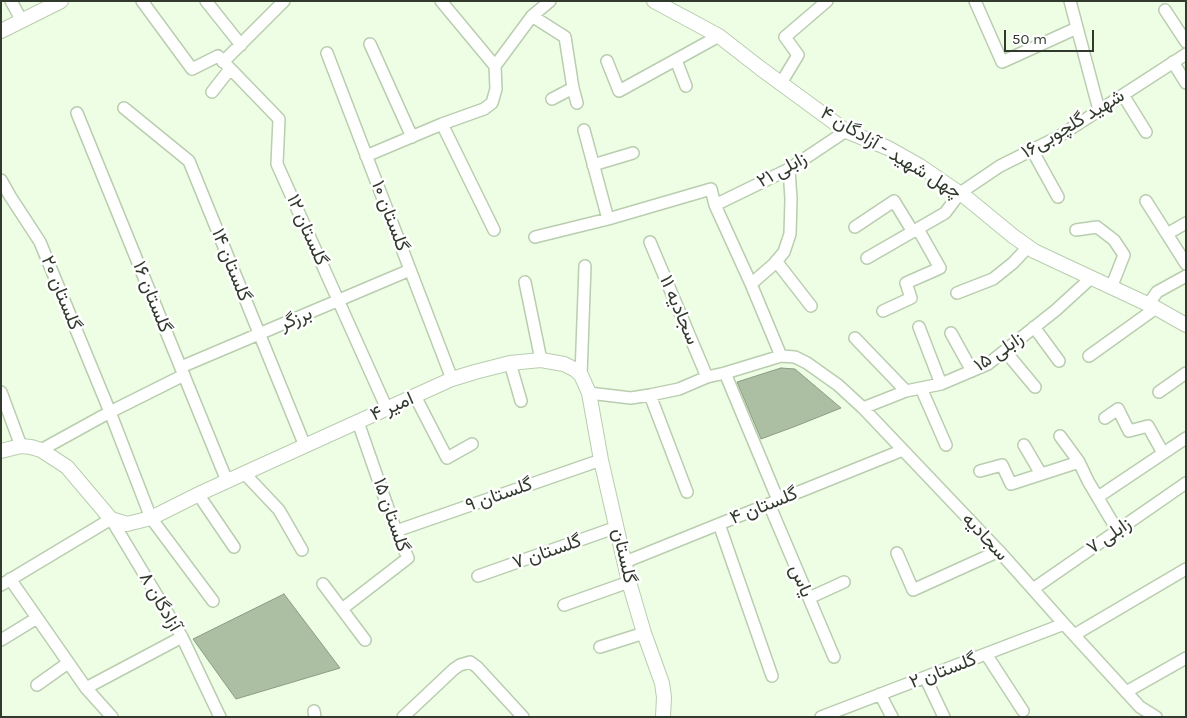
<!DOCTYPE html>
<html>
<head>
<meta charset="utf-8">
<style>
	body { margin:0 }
	#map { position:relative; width:1187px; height:718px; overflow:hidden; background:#eefee5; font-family:Karla,sans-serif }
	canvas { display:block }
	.frame { position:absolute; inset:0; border:2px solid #323a2e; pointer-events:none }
	.scale { position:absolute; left:1004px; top:30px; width:90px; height:22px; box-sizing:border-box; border:2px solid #323a2e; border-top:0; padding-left:6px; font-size:15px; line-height:18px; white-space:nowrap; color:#323a2e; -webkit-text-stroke:4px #fff; paint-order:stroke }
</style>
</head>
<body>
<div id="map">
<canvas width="1187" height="718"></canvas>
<div class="frame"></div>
<div class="scale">50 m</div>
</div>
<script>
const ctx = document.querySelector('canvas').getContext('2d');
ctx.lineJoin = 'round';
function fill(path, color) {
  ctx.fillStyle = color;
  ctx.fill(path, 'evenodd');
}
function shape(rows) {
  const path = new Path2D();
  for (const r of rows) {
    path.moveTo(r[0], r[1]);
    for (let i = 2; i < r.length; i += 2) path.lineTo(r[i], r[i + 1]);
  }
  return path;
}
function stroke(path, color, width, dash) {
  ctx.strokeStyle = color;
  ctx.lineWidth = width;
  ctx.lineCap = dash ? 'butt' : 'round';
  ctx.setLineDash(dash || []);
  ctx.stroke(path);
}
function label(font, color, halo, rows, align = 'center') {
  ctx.font = font + ' Karla,Vazirmatn,sans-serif';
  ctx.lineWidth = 5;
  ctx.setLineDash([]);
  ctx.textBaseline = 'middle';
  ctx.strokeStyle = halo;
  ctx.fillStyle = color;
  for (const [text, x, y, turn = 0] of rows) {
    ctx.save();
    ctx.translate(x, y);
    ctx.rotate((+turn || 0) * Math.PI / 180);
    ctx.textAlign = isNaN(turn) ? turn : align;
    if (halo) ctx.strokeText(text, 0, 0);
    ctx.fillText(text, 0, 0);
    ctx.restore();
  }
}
const building = shape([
	[781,368,795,369,841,408,796,426,761,439,737,382,781,368],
	[284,594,340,668,236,699,193,639,284,594]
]);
const minor = shape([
	[11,1,22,21],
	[142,1,192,69,218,56,279,119,277,164,387,409],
	[206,1,241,45],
	[975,1,1002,62,1077,28],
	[1070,1,1099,110],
	[1165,10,1186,42],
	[532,16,565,37,573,88,577,103],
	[370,44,412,137],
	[327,53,452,379],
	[676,60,686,86],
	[607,61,619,91,719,36],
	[223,62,284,1],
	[1173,62,1186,83],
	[495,66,532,16,550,1],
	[781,83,798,55,785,37,827,1],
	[212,92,230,69],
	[1123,95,1146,132],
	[552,99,573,88],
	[124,108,189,161,305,446],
	[77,113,227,481],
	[442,124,494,230],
	[584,130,608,219],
	[1032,150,1058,197],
	[366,156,442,124,484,109,492,103,496,89,495,66,441,1],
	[593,165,633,153],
	[1,180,10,196,40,242,110,412,151,518,213,601],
	[1146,201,1186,264],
	[715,205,789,169,846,131],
	[855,227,894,201,913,232],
	[1076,230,1097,227,1114,240,1124,255,1111,288],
	[1167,234,1186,223],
	[535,237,608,219,711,189,715,205,751,284],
	[650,242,707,377],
	[867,258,945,213,960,193,1000,166,1058,137,1186,54],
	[776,261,811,306],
	[525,282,541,360],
	[957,293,993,279,1013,263,1028,247],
	[1148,305,1157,292,1186,276],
	[883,311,911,298,906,283,940,268,918,229],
	[919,327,941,384],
	[1034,327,1059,361],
	[951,333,972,371],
	[855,338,906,391],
	[1005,351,1035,387],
	[781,356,751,284,774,264,784,252,790,234,791,199,789,169],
	[1089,356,1156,308],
	[510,363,521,401],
	[181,367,410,270],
	[725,373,778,500],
	[581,375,585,266],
	[921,388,946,445],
	[1,392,21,446],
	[1159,392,1186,373],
	[589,393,631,398,650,395,679,389,707,377,725,373,781,356,795,357,807,363,838,385,863,408,999,551,1064,624,1140,707,1156,717],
	[650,395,687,492],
	[415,396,447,458,472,444],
	[863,408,906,391,941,384,988,364,1056,310,1091,278],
	[1105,418,1118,409,1129,431,1148,426,1163,453],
	[1060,436,1079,462,1088,481,1117,530],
	[1024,445,1041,474],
	[41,450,110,412,184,375],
	[980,471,1002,465,1011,484,1079,462],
	[244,473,279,510,302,550],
	[198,494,234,547],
	[1098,497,1186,438],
	[769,504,834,657],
	[719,524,772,676],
	[396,531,601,460],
	[897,553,913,590,999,551],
	[625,562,903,450],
	[478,576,617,527],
	[10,579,86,688],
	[323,584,365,640],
	[1,585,111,519,182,637,86,688,112,717],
	[1033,589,1186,483],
	[809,598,844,582],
	[564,605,629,582],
	[342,609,408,558,396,531,358,422],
	[1074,635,1186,569],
	[182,637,220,717],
	[1,640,37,618],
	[600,647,644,633],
	[986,654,1023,711],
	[925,677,944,717],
	[37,685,68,663],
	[1126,692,1186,658],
	[880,694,892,717],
	[314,711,315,717],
	[403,717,454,669,460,665,470,662,477,667,523,717],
	[821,717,1064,624]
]);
const tertiary = shape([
	[654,1,719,36,760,68,846,131,888,148,920,166,968,199,1013,236,1034,251,1156,308,1186,325],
	[1,31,61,1],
	[1,451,21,446,31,447,41,450,67,467,111,519,127,524,151,518,203,492,452,379,475,372,510,363,541,360,564,364,574,369,581,375,589,393,601,460,629,582,644,633,662,683,664,697,663,717]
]);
const streetNames = [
	["شهید گلچوبی۱۶",1073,124,-31],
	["چهل شهید - آزادگان ۴",891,153,31],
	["زابلی ۲۱",782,170,-29],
	["گلستان ۱۰",390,216,69],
	["گلستان ۱۲",307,230,66],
	["گلستان ۱۴",231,265,68],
	["گلستان ۲۰",61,293,68],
	["گلستان ۱۶",152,297,68],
	["سجادیه ۱۱",679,310,67],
	["برزگر",296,319,-23],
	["زابلی ۱۵",999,352,-34],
	["امیر ۴",392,407,-24],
	["گلستان ۹",499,495,-19],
	["گلستان ۴",764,506,-22],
	["گلستان ۱۵",391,515,71],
	["زابلی ۷",1109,536,-35],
	["سجادیه",985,537,47],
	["گلستان ۷",547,552,-19],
	["گلستان",624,556,77],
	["یاس",801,581,67],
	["آزادگان ۸",160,602,60],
	["گلستان ۲",943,671,-21]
];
fill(building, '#acbfa2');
stroke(building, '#8a9d80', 1);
stroke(minor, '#b9cdaf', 14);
stroke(tertiary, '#b9cdaf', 16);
stroke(minor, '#fff', 11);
stroke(tertiary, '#fff', 14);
label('19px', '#323a2e', '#fff', streetNames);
</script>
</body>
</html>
